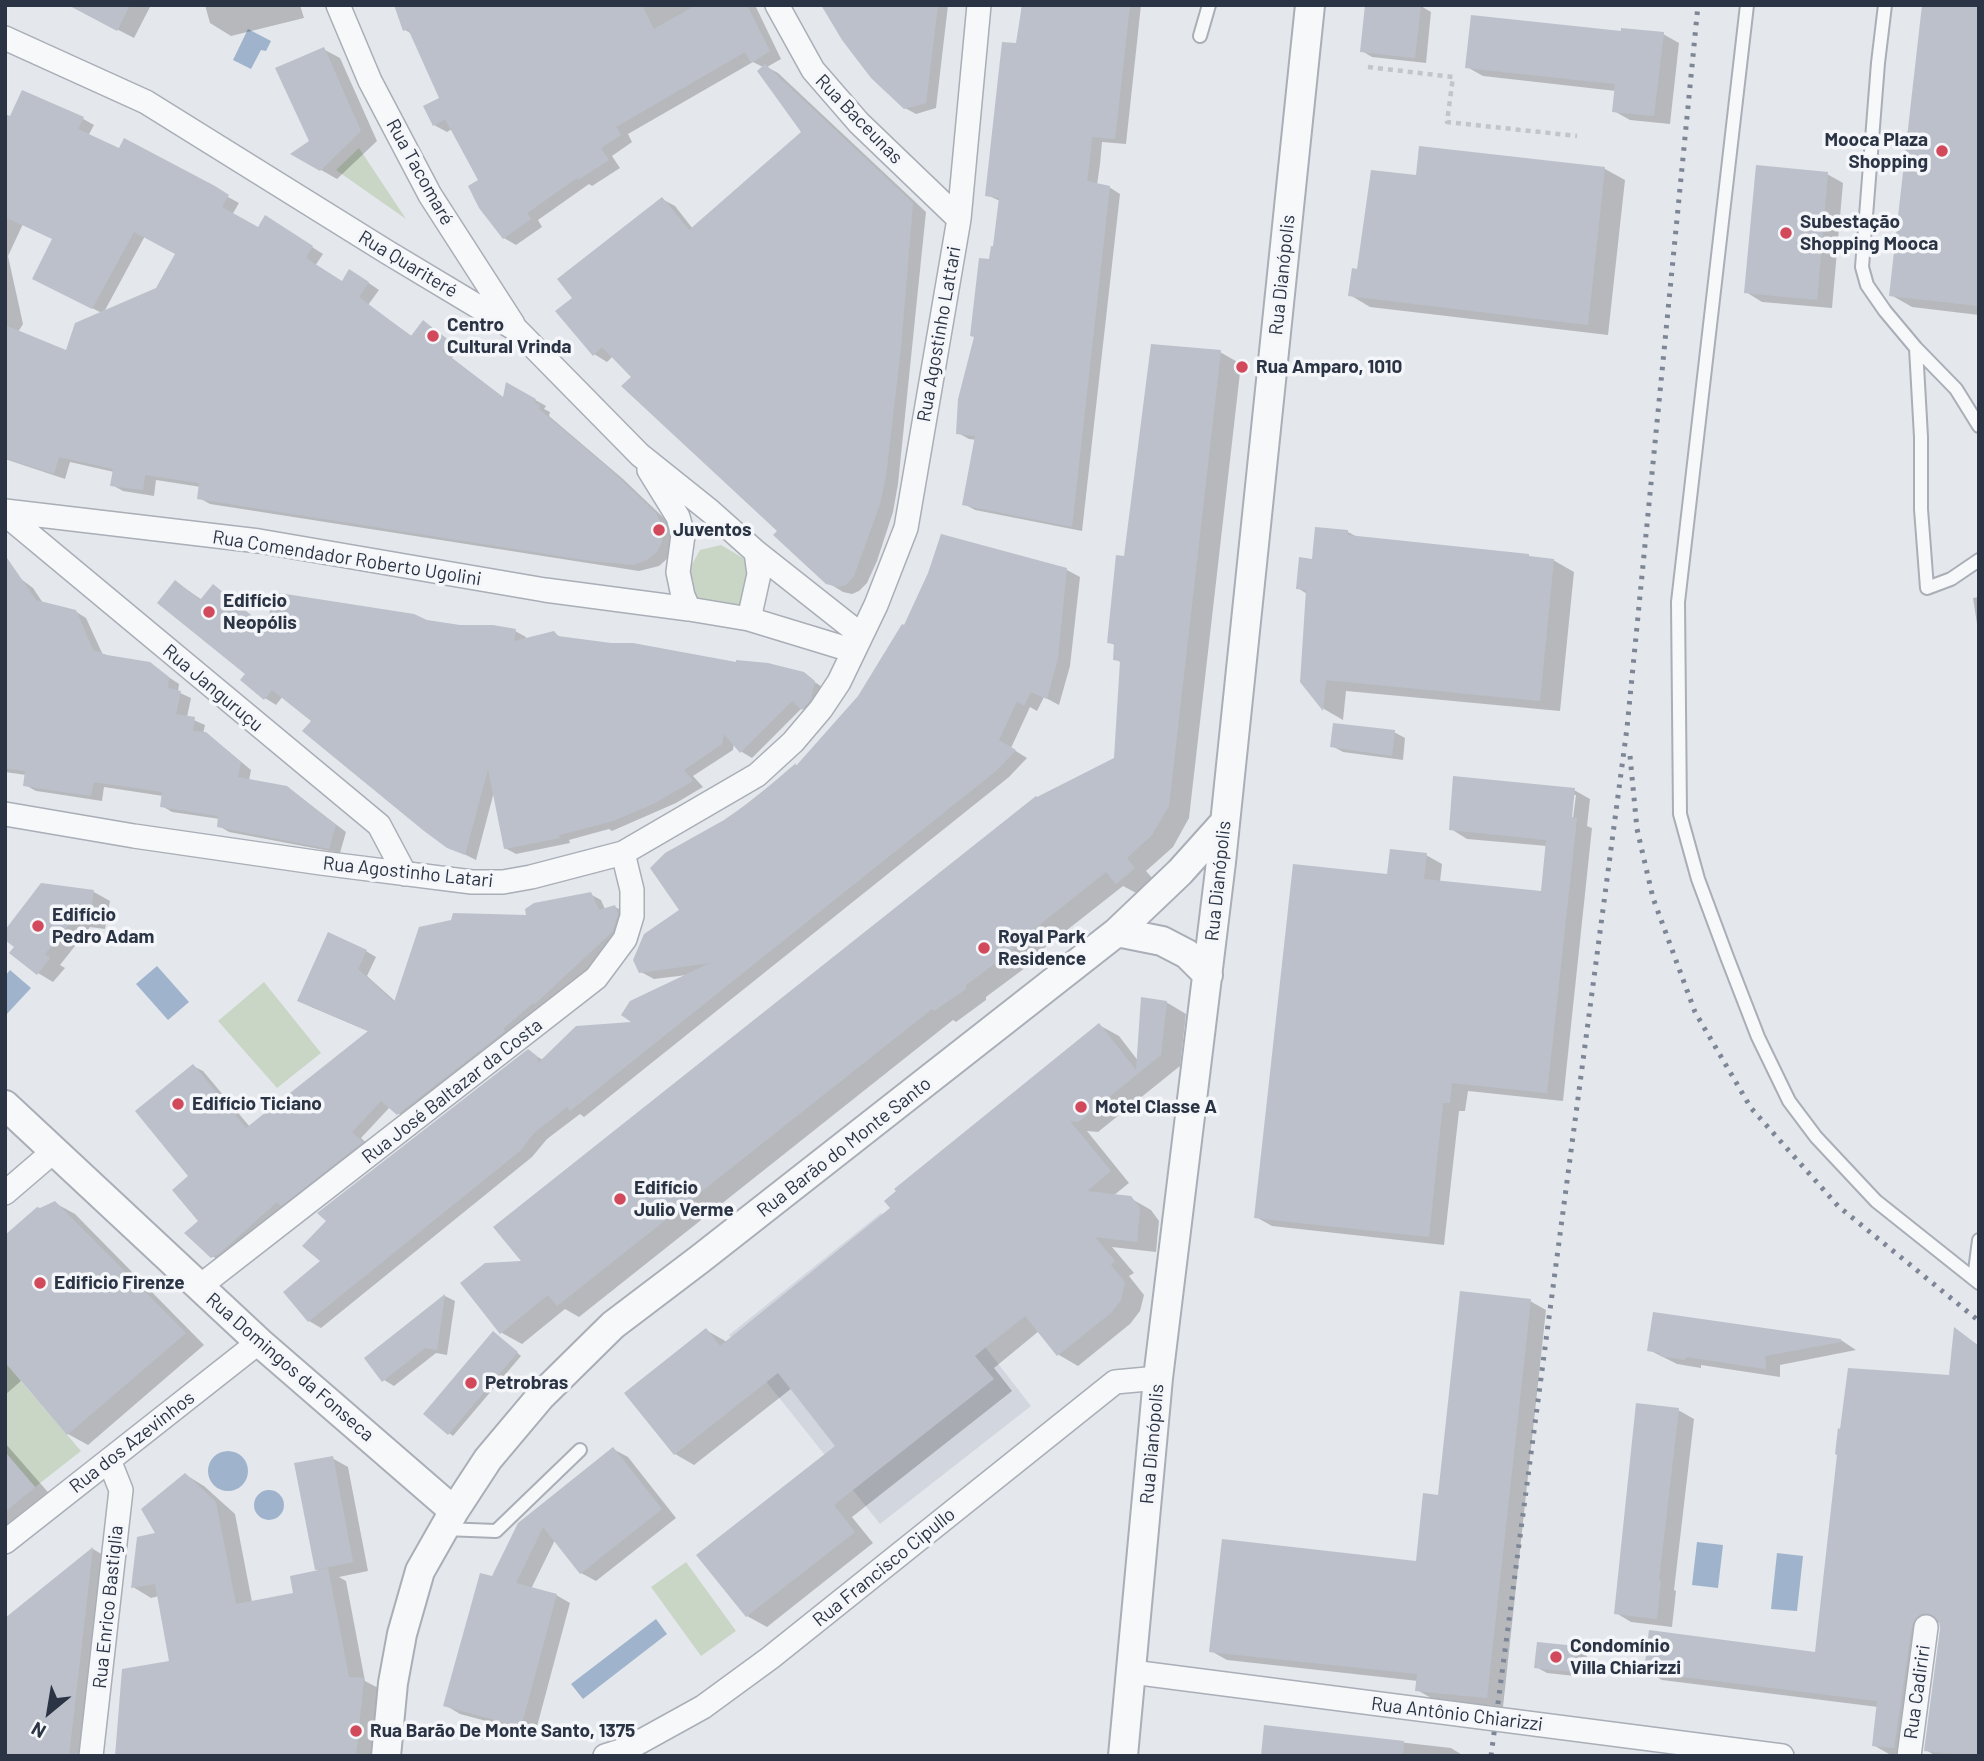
<!DOCTYPE html>
<html>
<head>
<meta charset="utf-8">
<style>
	body { margin:0 }
	#map { position:relative; width:1984px; height:1761px; overflow:hidden; background:#e4e7ec; font-family:Barlow,sans-serif }
	canvas { display:block }
	.frame { position:absolute; inset:0; border:7px solid #2b3445; pointer-events:none }
	.north { position:absolute; left:14px; top:1677px; width:70px; height:70px; -webkit-text-stroke:5px #f4f6f9; paint-order:stroke; rotate:210deg; font-size:19px; font-weight:700; line-height:28px; text-align:center; color:#2b3445 }
	.north::after { content:''; display:block; margin:auto; width:24px; height:32px; background:#2b3445; clip-path:polygon(50% 0,100% 100%,50% 72%,0 100%) }
</style>
</head>
<body>
<div id="map">
<canvas width="1984" height="1761"></canvas>
<div class="frame"></div>
<div class="north">N</div>
</div>
<script>
const ctx = document.querySelector('canvas').getContext('2d');
ctx.lineJoin = 'round';
function fill(path, color) {
  ctx.fillStyle = color;
  ctx.fill(path, 'evenodd');
}
function shape(rows) {
  const path = new Path2D();
  for (const r of rows) {
    if (r.length === 3) {
      path.moveTo(r[0] + r[2], r[1]);
      path.arc(r[0], r[1], r[2], 0, 2 * Math.PI);
      continue;
    }
    path.moveTo(r[0], r[1]);
    for (let i = 2; i < r.length; i += 2) path.lineTo(r[i], r[i + 1]);
  }
  return path;
}
function stroke(path, color, width, dash) {
  ctx.strokeStyle = color;
  ctx.lineWidth = width;
  ctx.lineCap = dash ? 'butt' : 'round';
  ctx.setLineDash(dash || []);
  ctx.stroke(path);
}
function label(font, color, halo, rows, align = 'center') {
  ctx.font = font + ' Barlow,sans-serif';
  ctx.lineWidth = 7;
  ctx.setLineDash([]);
  ctx.textBaseline = 'middle';
  ctx.strokeStyle = halo;
  ctx.fillStyle = color;
  for (const [text, x, y, turn = 0] of rows) {
    ctx.save();
    ctx.translate(x, y);
    ctx.rotate((+turn || 0) * Math.PI / 180);
    ctx.textAlign = isNaN(turn) ? turn : align;
    if (halo) ctx.strokeText(text, 0, 0);
    ctx.fillText(text, 0, 0);
    ctx.restore();
  }
}
const built = shape([
	[881,1213,1031,1406,880,1524,729,1335]
]);
const green = shape([
	[359,148,406,219,336,170],
	[721,545,748,561,752,570,744,611,698,602,685,577,700,550],
	[264,982,321,1053,277,1088,218,1021],
	[7,1365,81,1451,35,1487,5,1452,5,1366],
	[686,1562,736,1631,701,1656,651,1587]
]);
const water = shape([
	[248,29,271,41,266,51,261,50,251,69,233,60],
	[157,966,189,1002,168,1020,136,984],
	[10,970,31,988,5,1016,5,976],
	[228,1471,20],
	[269,1505,15],
	[1697,1542,1723,1545,1718,1588,1692,1585],
	[1777,1553,1803,1556,1797,1611,1771,1609],
	[656,1619,667,1634,583,1699,571,1684]
]);
const shadow = shape([
	[70,5,151,5,134,38],
	[205,5,300,5,304,18,231,36,210,23],
	[396,5,755,5,781,59,767,67,778,73,926,212,898,484,893,512,877,561,867,583,859,591,852,594,843,592,830,584,613,356,607,362,594,354,574,298,662,199,675,206,693,229,803,133,763,67,753,62,628,134,632,142,612,156,620,168,592,186,589,184,538,220,542,227,516,245,504,238,481,181,452,129,447,132,434,125,441,99,412,34,405,30],
	[823,5,948,5,936,108,916,114,905,108],
	[1022,5,1141,5,1126,144,1102,142,1100,164,1097,185,1109,187,1120,194,1082,531,975,510,964,504,977,440,969,439,958,433,994,248,1000,201,987,195,1018,45],
	[1979,5,1979,315,1912,307,1891,295],
	[1421,6,1431,12,1426,63,1372,57,1362,51],
	[1622,33,1663,34,1679,43,1670,124,1630,120,1614,111,1616,91,1483,76,1467,67],
	[323,49,340,58,377,141,337,179,293,154,312,141],
	[71,112,94,125,88,136,120,150,125,140,239,203,232,215,259,229,276,224,323,254,315,266,343,283,360,277,379,290,368,305,413,337,434,329,459,348,452,358,504,398,507,384,546,406,544,409,550,412,549,416,623,479,667,521,673,534,672,549,668,558,659,566,639,571,210,504,199,498,201,487,156,480,154,496,123,491,112,485,114,472,70,462,65,479,5,459,5,116,11,118],
	[23,224,54,239,45,285,102,313,67,352,18,332,23,324,8,256],
	[145,236,177,253,157,290,104,312],
	[1605,169,1625,180,1608,335,1370,307,1350,295,1359,271,1417,177],
	[1827,174,1843,183,1832,308,1762,302,1746,292],
	[1220,352,1241,364,1189,818,1173,847,1146,871,1154,880,1138,894,1123,886,1034,956,1033,962,986,997,986,1000,956,1022,953,1020,579,1317,565,1309,522,1344,502,1333,524,1263,1116,759,1122,663,1115,659,1116,646,1109,642,1125,557],
	[1348,532,1359,538,1529,556,1534,559,1553,560,1574,572,1560,711,1346,691,1343,720,1324,709,1301,681,1307,594,1298,588,1313,561],
	[5,567,33,588,43,603,75,611,86,618,103,655,149,664,179,684,178,692,191,698,187,717,205,725,203,734,216,741,251,770,249,781,287,787,346,832,340,853,229,832,219,826,220,819,172,812,162,806,163,796,104,787,102,801,50,793,36,791,25,785,26,775,5,772],
	[1067,570,1080,577,1070,666,1059,705,1044,697,1037,711,1030,707,1011,748,1027,758,1009,777,584,1117,580,1114,547,1139,532,1157,321,1328,309,1321,322,1261,528,1051,543,1060,636,1024,687,975,654,979,641,972,681,911,725,821,796,765,798,766],
	[176,582,202,600,213,586,269,629,426,622,515,631,526,637,525,640,554,633,562,638,803,674,825,689,813,715,802,708,752,758,742,752,734,743,733,750,693,776,703,787,676,803,612,831,609,829,569,840,570,843,516,854,505,848,494,792,476,860,448,846,313,721,283,696,276,705,265,698],
	[1979,597,1979,637,1973,598],
	[1394,732,1405,738,1403,760,1343,752,1332,746],
	[1574,790,1590,799,1587,826,1592,828,1563,1101,1468,1091,1465,1111,1459,1111,1444,1245,1272,1226,1256,1217,1388,876,1426,855,1442,864,1440,882,1543,893,1547,846,1467,839,1451,829],
	[1572,795,1576,795,1572,826,1569,826],
	[42,885,94,892,110,901,105,929,90,927,60,965,65,968,53,982,38,973],
	[590,894,601,900,605,909,615,907,625,912,622,938,546,1009,408,1120,390,1107,361,1138,372,1148,222,1262,212,1256,201,1222,191,1176,193,1066,203,1071,250,1127,370,1032,309,1006,366,951,376,957,367,976,396,1002,528,917],
	[1166,1002,1186,1014,1180,1066,1098,1132,1087,1131,1129,1183,1113,1196,1130,1198,1151,1210,1159,1221,1156,1252,1112,1247,1134,1273,1129,1276,1144,1295,1140,1311,1130,1324,1078,1366,1059,1355,1039,1331,994,1368,1012,1391,852,1517,873,1543,767,1627,747,1616,837,1446,792,1388,694,1465,675,1454,706,1330,727,1342,893,1209,1099,1025,1119,1036,1139,1062],
	[55,1203,75,1214,204,1345,88,1445,68,1434,22,1380,5,1395,5,1238],
	[445,1296,455,1301,447,1355,436,1353,394,1386,384,1380,366,1358],
	[1530,1301,1546,1310,1503,1707,1433,1699,1417,1690,1418,1681,1227,1660,1211,1651,1418,1563,1439,1497],
	[1955,1330,1979,1346,1979,1756,1936,1756,1926,1750,1942,1629,1941,1622,1936,1623,1912,1755,1889,1754,1873,1745,1878,1707,1662,1680,1646,1671,1817,1654,1950,1377],
	[498,1336,521,1356,453,1436,449,1433],
	[1841,1340,1856,1350,1780,1365,1780,1377,1701,1365,1701,1368,1677,1364,1649,1350],
	[1678,1410,1694,1419,1674,1590,1676,1591,1672,1627,1631,1622,1616,1613],
	[5,1443,54,1499,5,1539],
	[613,1449,628,1457,676,1518,596,1581,581,1573,555,1540,531,1589,556,1595,570,1603,535,1734,460,1714,445,1705,493,1578],
	[332,1458,348,1467,368,1571,339,1577,346,1581,365,1681,382,1690,374,1756,117,1756,171,1662,159,1596,151,1598,133,1587,186,1475,204,1486,235,1514,252,1602,295,1595,321,1571,316,1569],
	[93,1549,113,1561,91,1756,5,1756,5,1621],
	[1576,1648,1587,1654,1584,1677,1547,1673,1536,1667],
	[1266,1727,1451,1748,1464,1756,1262,1756]
]);
const building = shape([
	[68,5,130,5,117,31],
	[394,5,642,5,654,29,696,5,747,5,770,51,751,63,745,52,616,127,621,135,601,148,609,160,578,180,577,178,527,213,531,219,503,239,479,208,468,186,478,180,445,119,433,126,423,106,439,98,408,29,403,31],
	[821,5,938,5,926,103,904,109,871,78,842,40],
	[1022,5,1130,5,1115,139,1092,137,1090,158,1087,181,1110,186,1072,527,962,505,975,436,956,434,958,399,974,337,970,336,979,258,989,259,991,246,993,246,999,198,985,196,1002,42,1016,43],
	[1365,5,1421,5,1415,58,1360,52],
	[1922,5,1979,5,1979,306,1889,296],
	[1471,15,1621,31,1621,28,1664,32,1654,116,1612,112,1615,84,1465,68],
	[324,47,361,131,320,171,290,154,309,141,275,68],
	[765,64,913,203,901,347,886,476,880,504,854,576,846,585,838,587,826,584,773,535,777,531,621,386,631,377,602,347,593,356,555,311,572,298,557,279,662,197,689,230,801,132,757,71],
	[22,90,84,117,78,129,119,148,124,138,215,186,229,195,222,207,258,227,265,215,313,246,306,258,342,281,349,269,369,282,359,297,411,336,423,320,449,341,442,351,503,397,506,382,536,399,534,402,540,405,539,409,612,471,656,513,663,529,662,542,657,552,647,560,633,565,591,561,197,499,199,483,145,475,143,490,110,486,113,469,59,457,54,474,5,458,5,325,66,350,75,323,156,288,175,254,134,232,92,309,32,279,52,239,5,217,5,114,10,116],
	[1419,146,1605,167,1588,325,1348,296,1352,268,1357,269,1371,170,1416,175],
	[1756,165,1828,172,1817,300,1744,293],
	[1151,344,1221,350,1169,806,1152,835,1127,858,1135,868,1116,884,1106,872,1014,945,1013,950,966,985,966,989,934,1011,932,1009,557,1306,548,1295,500,1334,460,1283,485,1263,521,1261,493,1227,1036,796,1037,797,1114,758,1120,661,1113,660,1114,644,1107,643,1116,555,1124,556],
	[1315,527,1348,530,1348,535,1529,554,1529,556,1554,559,1540,701,1326,680,1323,711,1300,682,1306,590,1296,589,1299,557,1312,559],
	[941,534,1067,568,1058,658,1047,699,1031,692,1024,706,1017,701,999,740,1016,750,996,771,570,1111,567,1107,534,1133,520,1151,308,1322,283,1292,320,1261,302,1246,326,1221,317,1213,528,1049,537,1056,538,1063,576,1026,631,1022,621,1015,630,1001,710,963,639,973,633,960,644,934,679,910,650,868,665,853,724,820,754,799,796,763,795,767,858,696,902,624,904,625,928,573],
	[5,555,36,600,76,610,93,650,107,655,150,662,169,677,168,688,181,691,176,714,195,717,193,731,206,732,241,762,238,777,287,786,336,825,329,849,217,827,218,816,160,807,162,792,94,782,91,796,23,786,25,771,5,768],
	[175,580,200,600,213,584,267,628,273,592,414,614,427,620,460,625,493,625,516,629,514,641,554,631,558,636,611,643,633,643,736,662,736,660,768,663,804,672,815,681,811,699,802,710,792,701,740,753,724,734,722,744,684,770,693,781,653,804,613,821,559,835,560,838,504,849,488,769,465,855,447,848,424,831,302,731,311,721,272,690,264,700,240,680,245,674,157,603],
	[1333,723,1395,730,1392,756,1330,747],
	[1453,776,1575,788,1572,817,1577,818,1547,1093,1452,1083,1450,1103,1443,1103,1429,1237,1254,1218,1293,864,1387,874,1390,849,1427,853,1424,879,1541,891,1546,840,1449,830],
	[41,883,94,890,89,921,73,919,45,954,50,958,37,975,9,953,14,947,5,940,5,930],
	[591,892,599,910,615,905,618,914,612,932,535,1004,533,1003,503,1029,505,1031,397,1115,381,1101,352,1132,363,1142,281,1206,277,1202,220,1253,211,1258,184,1233,198,1221,172,1190,188,1176,135,1111,193,1064,246,1128,368,1031,297,1001,328,932,367,950,358,969,394,1002,419,927,451,920,453,913,526,915,525,909,534,903],
	[1141,997,1167,1001,1161,1055,1078,1122,1070,1121,1111,1171,1087,1191,1131,1196,1140,1208,1137,1242,1095,1237,1115,1261,1111,1265,1125,1282,1121,1300,1111,1313,1057,1356,1025,1316,975,1356,994,1379,834,1505,855,1532,746,1617,696,1555,835,1446,778,1373,674,1455,624,1393,706,1328,720,1346,890,1208,884,1201,896,1191,894,1189,1099,1023,1136,1070],
	[55,1201,186,1333,67,1435,5,1362,5,1235,37,1207,40,1208],
	[1460,1291,1531,1299,1487,1698,1415,1691,1417,1674,1209,1652,1222,1539,1416,1561,1423,1493,1438,1495],
	[445,1294,437,1350,425,1348,382,1382,364,1358],
	[1653,1312,1841,1339,1841,1342,1765,1356,1766,1369,1686,1357,1685,1360,1660,1356,1660,1353,1647,1351],
	[1954,1327,1979,1346,1979,1756,1924,1751,1940,1629,1939,1621,1928,1613,1920,1614,1912,1625,1894,1748,1872,1746,1877,1701,1644,1672,1649,1630,1815,1652,1837,1455,1835,1454,1838,1428,1840,1429,1848,1368,1949,1375],
	[493,1331,518,1352,448,1435,423,1414],
	[1636,1403,1679,1408,1659,1580,1661,1581,1657,1619,1614,1614],
	[613,1447,662,1509,580,1574,543,1527,516,1583,557,1594,521,1727,443,1706,480,1573,492,1576,518,1523],
	[5,1452,35,1487,5,1512],
	[333,1456,353,1562,315,1570,294,1463],
	[185,1473,216,1502,236,1604,293,1593,290,1576,328,1568,349,1677,364,1678,356,1756,115,1756,122,1669,169,1661,155,1584,131,1588,137,1537,155,1533,141,1509],
	[93,1547,69,1756,5,1756,5,1618],
	[1537,1642,1577,1646,1574,1672,1534,1668],
	[1264,1725,1404,1741,1403,1756,1261,1756]
]);
const path = shape([
	[1368,67,1453,77,1447,122,1577,136]
]);
const service = shape([
	[1747,5,1678,602,1680,814,1698,879,1727,957,1758,1037,1789,1101,1816,1137,1876,1201,1979,1283],
	[1885,5,1878,63,1862,267,1867,285,1885,311,1916,348,1956,389,1979,426],
	[1200,36,1209,5],
	[1916,348,1921,437,1921,509,1927,588,1951,579,1979,560],
	[1974,1279,1979,1240],
	[444,1529,496,1531,580,1450]
]);
const minor = shape([
	[338,5,370,81,430,195,513,324],
	[777,5,813,70,859,123,959,219],
	[5,38,146,102,387,252,517,330,640,455,710,511,756,552,861,635],
	[649,470,678,517,683,535,678,572,683,596,689,609],
	[5,511,259,541,545,590,689,609,749,619,854,651],
	[5,514,379,825,405,874],
	[749,619,759,574,756,552],
	[5,814,134,836,321,863,472,882,503,882,531,877,623,853,757,775,793,742,821,709,839,682,876,605,906,528,959,219,979,5],
	[5,1193,54,1151],
	[199,1287,596,978,625,939,632,916,632,890,623,853],
	[5,1542,259,1342],
	[1132,1672,1782,1756],
	[91,1756,121,1490,109,1460],
	[605,1756,627,1749,703,1707,770,1658,1115,1382,1158,1378],
	[1909,1756,1926,1627]
]);
const tertiary = shape([
	[1117,932,1162,941,1187,954,1208,975],
	[5,1105,259,1342,454,1511],
	[386,1756,393,1683,402,1634,420,1571,454,1511,488,1459,541,1396,613,1325,700,1259,1117,932,1180,872,1224,823],
	[1123,1756,1158,1378,1221,862,1310,5]
]);
const rail = shape([
	[1630,756,1637,829,1653,898,1695,1012,1751,1108,1838,1206,1979,1321],
	[1491,1756,1627,728,1698,5]
]);
const markers = [
	[1942,151,7,"#d1495b"],
	[1786,233,7,"#d1495b"],
	[433,336,7,"#d1495b"],
	[1242,367,7,"#d1495b"],
	[659,530,7,"#d1495b"],
	[209,612,7,"#d1495b"],
	[38,926,7,"#d1495b"],
	[984,948,7,"#d1495b"],
	[178,1104,7,"#d1495b"],
	[1081,1107,7,"#d1495b"],
	[620,1199,7,"#d1495b"],
	[40,1283,7,"#d1495b"],
	[471,1383,7,"#d1495b"],
	[1556,1657,7,"#d1495b"],
	[356,1731,7,"#d1495b"]
];
const streetNames = [
	["Rua Baceunas",859,119,46],
	["Rua Tacomaré",420,172,61],
	["Rua Quariteré",408,264,31],
	["Rua Dianópolis",1282,275,-84],
	["Rua Agostinho Lattari",939,334,-80],
	["Rua Comendador Roberto Ugolini",347,558,9],
	["Rua Janguruçu",213,688,40],
	["Rua Agostinho Latari",408,872,6],
	["Rua Dianópolis",1218,881,-84],
	["Rua José Baltazar da Costa",452,1091,-38],
	["Rua Barão do Monte Santo",844,1147,-38],
	["Rua Domingos da Fonseca",290,1367,41],
	["Rua dos Azevinhos",132,1442,-38],
	["Rua Dianópolis",1152,1444,-85],
	["Rua Francisco Cipullo",884,1567,-39],
	["Rua Enrico Bastiglia",108,1607,-84],
	["Rua Cadiriri",1917,1692,-82],
	["Rua Antônio Chiarizzi",1457,1714,7]
];
const poiNames = [
	["Mooca Plaza",1928,140,"right"],
	["Shopping",1928,162,"right"],
	["Subestação",1800,222],
	["Shopping Mooca",1800,244],
	["Centro",447,325],
	["Cultural Vrinda",447,347],
	["Rua Amparo, 1010",1256,367],
	["Juventos",673,530],
	["Edifício",223,601],
	["Neopólis",223,623],
	["Edifício",52,915],
	["Pedro Adam",52,937],
	["Royal Park",998,937],
	["Residence",998,959],
	["Edifício Ticiano",192,1104],
	["Motel Classe A",1095,1107],
	["Edifício",634,1188],
	["Julio Verme",634,1210],
	["Edificio Firenze",54,1283],
	["Petrobras",485,1383],
	["Condomínio",1570,1646],
	["Villa Chiarizzi",1570,1668],
	["Rua Barão De Monte Santo, 1375",370,1731]
];
fill(built, '#d2d6de');
fill(green, '#c9d6c5');
fill(water, '#9fb4cc');
fill(shadow, '#0003');
fill(building, '#bbc0ca');
stroke(service, '#a9aeb7', 16);
stroke(minor, '#a9aeb7', 26);
stroke(tertiary, '#a9aeb7', 32);
stroke(path, '#c2c5cb', 4.5, [5, 5]);
stroke(service, '#f7f8fa', 12);
stroke(minor, '#f7f8fa', 23);
stroke(tertiary, '#f7f8fa', 28);
stroke(rail, '#7d8696', 5, [3.5, 7]);
for (const [x, y, r, color] of markers) {
  const dot = new Path2D();
  dot.arc(x, y, r, 0, 2 * Math.PI);
  ctx.fillStyle = color;
  ctx.fill(dot);
  stroke(dot, '#f4f6f9', 2.5);
}
label('19px', '#2b3445', '#f4f6f9', streetNames);
label('bold 19px', '#2b3445', '#f4f6f9', poiNames, 'left');
</script>
</body>
</html>
